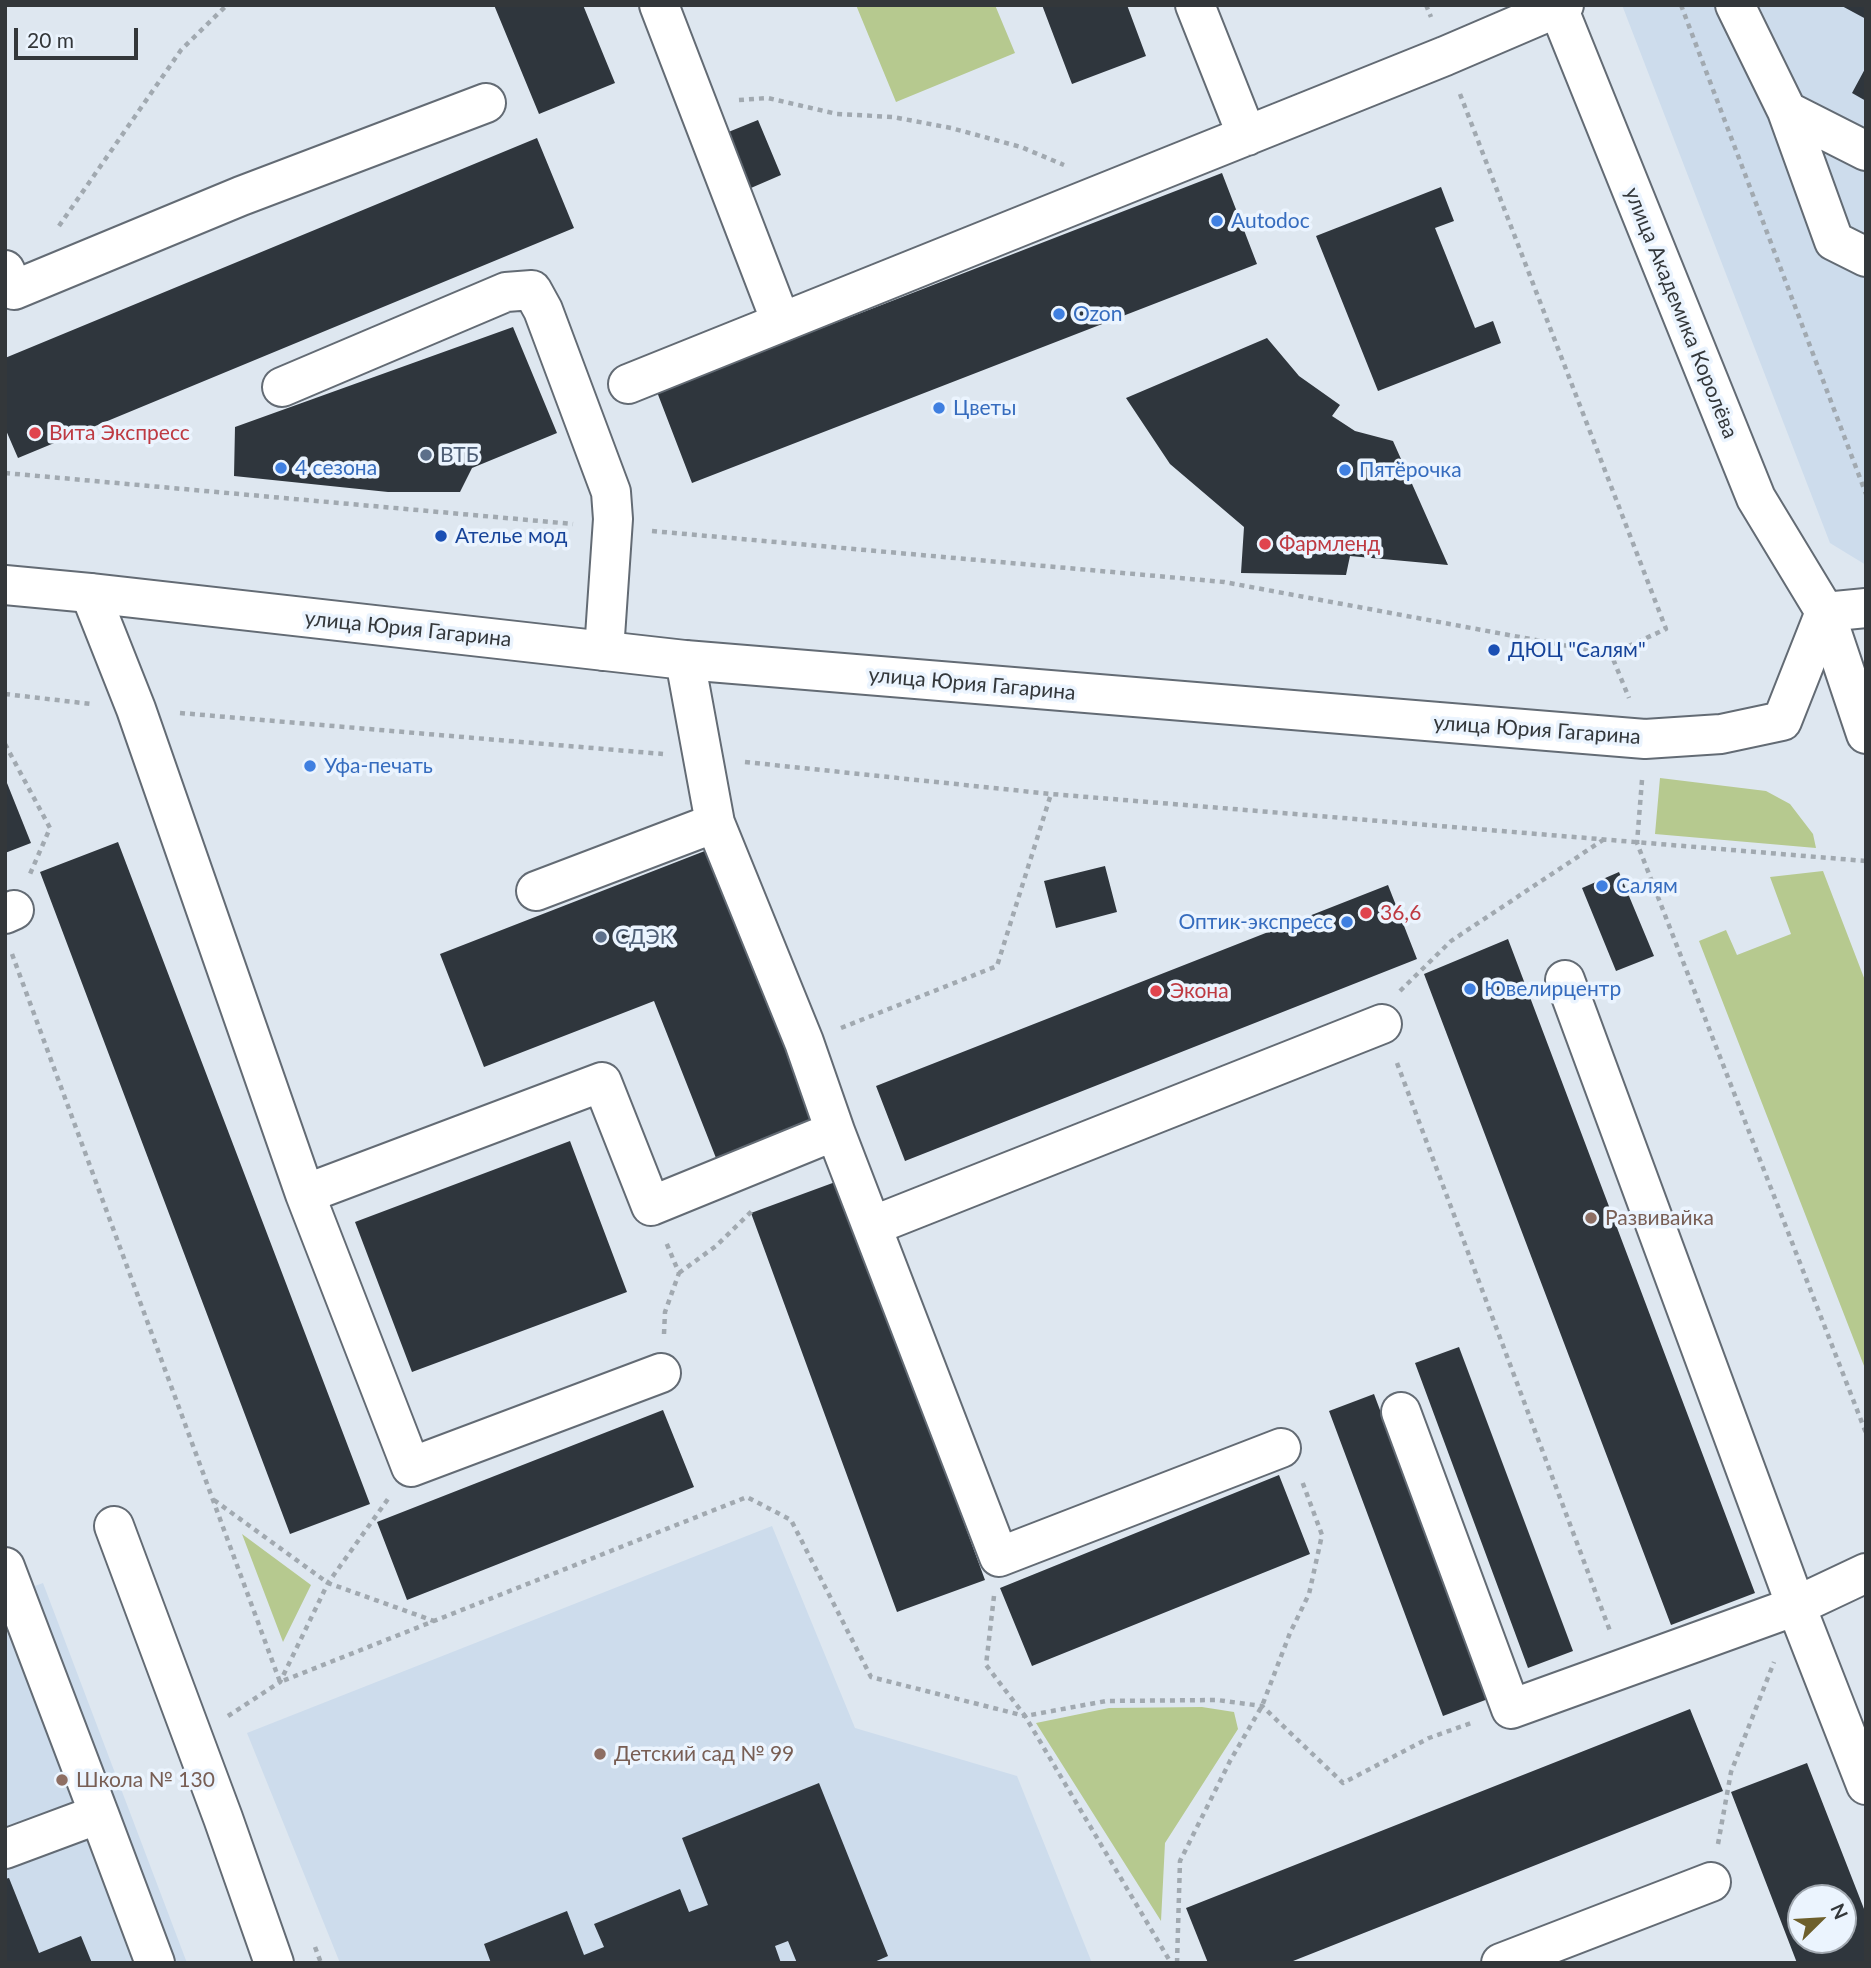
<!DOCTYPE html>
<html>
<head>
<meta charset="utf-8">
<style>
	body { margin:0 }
	#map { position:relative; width:1871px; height:1968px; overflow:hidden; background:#dee7f0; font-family:Lato,sans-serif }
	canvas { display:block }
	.frame { position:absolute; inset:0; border:7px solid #33373a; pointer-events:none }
	.north { position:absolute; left:1787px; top:1884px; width:70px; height:70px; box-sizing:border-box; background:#ebf4fe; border:2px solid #a1a8b0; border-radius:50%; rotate:66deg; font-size:19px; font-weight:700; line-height:28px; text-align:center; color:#33373a }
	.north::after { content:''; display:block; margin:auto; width:24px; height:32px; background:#6d5f2c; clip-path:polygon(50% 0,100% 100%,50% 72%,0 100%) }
	.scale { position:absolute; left:14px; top:28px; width:124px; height:32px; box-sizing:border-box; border:4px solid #33373a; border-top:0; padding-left:9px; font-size:21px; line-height:24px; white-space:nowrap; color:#33373a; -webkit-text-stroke:5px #ebf4fe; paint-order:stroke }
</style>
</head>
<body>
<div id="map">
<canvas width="1871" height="1968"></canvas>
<div class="frame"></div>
<div class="north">N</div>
<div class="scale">20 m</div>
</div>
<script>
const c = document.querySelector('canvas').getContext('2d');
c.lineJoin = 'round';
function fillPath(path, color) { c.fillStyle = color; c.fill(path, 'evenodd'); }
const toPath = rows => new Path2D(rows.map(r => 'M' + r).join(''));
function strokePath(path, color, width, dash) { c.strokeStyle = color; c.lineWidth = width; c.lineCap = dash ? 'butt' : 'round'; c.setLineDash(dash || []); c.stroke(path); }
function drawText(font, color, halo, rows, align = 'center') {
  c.font = font + ' Lato,sans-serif'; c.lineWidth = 7; c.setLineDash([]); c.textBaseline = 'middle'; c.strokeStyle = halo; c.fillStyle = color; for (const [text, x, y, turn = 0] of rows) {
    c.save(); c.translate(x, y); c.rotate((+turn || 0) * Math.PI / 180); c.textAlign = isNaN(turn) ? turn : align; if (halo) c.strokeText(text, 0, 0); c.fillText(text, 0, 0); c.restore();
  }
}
const built = toPath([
	[1622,5,1866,5,1866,565,1830,543],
	[772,1526,855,1728,1017,1776,1092,1963,340,1963,247,1733],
	[43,1583,187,1963,5,1963,5,1597]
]);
const green = toPath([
	[856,5,995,5,1015,53,896,102],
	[1660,778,1766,791,1790,804,1813,834,1816,848,1655,834],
	[1823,871,1866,983,1866,1371,1699,941,1726,930,1737,955,1791,934,1770,877],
	[242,1534,311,1585,283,1642],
	[1202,1707,1234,1712,1238,1729,1165,1843,1161,1921,1036,1723,1109,1708]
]);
const building = toPath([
	[494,5,583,5,615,83,539,114],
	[1042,5,1127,5,1146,56,1072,84],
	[1840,5,1866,5,1866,19],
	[1866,67,1866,101,1852,93],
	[758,120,781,175,744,191,721,135],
	[537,138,574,228,18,458,5,428,5,358],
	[1222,173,1257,264,692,483,657,392],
	[1441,187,1454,221,1435,228,1475,328,1493,321,1501,343,1378,391,1316,236],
	[513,327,557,433,472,468,460,492,388,492,234,476,235,427],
	[1267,338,1299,376,1340,405,1332,416,1355,431,1393,441,1448,565,1350,556,1346,575,1241,573,1244,527,1170,464,1126,398],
	[5,778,31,843,5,853],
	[118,842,370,1504,290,1534,40,872],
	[715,847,820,1118,716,1158,654,1001,484,1067,440,954],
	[1105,866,1117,912,1056,928,1044,881],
	[1619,872,1654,956,1616,971,1582,888],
	[1388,885,1417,959,905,1161,876,1086],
	[1508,939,1755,1593,1671,1625,1424,974],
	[570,1141,627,1292,412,1372,355,1222],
	[838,1181,985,1580,897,1612,751,1213],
	[1459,1347,1573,1651,1528,1668,1415,1363],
	[1374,1394,1488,1699,1443,1716,1329,1411],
	[663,1410,694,1487,407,1600,377,1522],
	[1279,1475,1310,1554,1032,1666,1000,1588],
	[1690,1709,1723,1791,1288,1963,1208,1963,1186,1908],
	[1807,1763,1866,1914,1866,1963,1797,1963,1731,1792],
	[1801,1898,1843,1898,1843,1940,1801,1940],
	[819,1783,888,1956,872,1963,797,1963,788,1941,775,1946,781,1963,491,1963,484,1944,567,1911,584,1955,604,1947,594,1924,680,1889,689,1912,708,1905,682,1838],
	[9,1878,39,1953,81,1936,92,1963,5,1963,5,1879]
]);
const path = toPath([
	[1426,5,1431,17],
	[1681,5,1866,494],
	[1460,94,1666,629,1611,654,1629,698],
	[739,100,768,98,837,114,893,117,951,128,1021,147,1064,165],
	[59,226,181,50,227,5],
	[5,473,573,524],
	[652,531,1224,582,1611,654],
	[5,694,91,704],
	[180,713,663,754],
	[5,744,50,828,30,874],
	[745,762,1051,794,1866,861],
	[1642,780,1637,843,1866,1433],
	[12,954,280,1682,747,1497,791,1520,871,1677,1025,1716,1171,1963],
	[1400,991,1451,941,1603,840],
	[841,1028,997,966,1051,794],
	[1397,1063,1610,1631],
	[679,1273,716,1246,753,1210],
	[664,1334,665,1312,679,1273,666,1242],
	[214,1500,328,1583,434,1621],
	[994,1596,986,1665,1025,1716,1106,1701,1217,1700,1262,1706,1343,1783,1429,1738,1474,1722],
	[228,1716,280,1682,328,1583,388,1499],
	[1718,1844,1731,1772,1774,1662],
	[315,1947,321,1963],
	[1177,1963,1180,1861,1230,1761,1262,1706,1290,1633,1309,1594,1322,1535,1302,1481]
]);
const minor = toPath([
	[659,5,781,322],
	[1195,5,1247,136],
	[1557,5,1756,498,1825,612,1866,734],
	[1735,5,1787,111,1834,241,1866,257],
	[1787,111,1866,151],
	[5,270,14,290,241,196,486,103],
	[628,384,1445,56,1564,5],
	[282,387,506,292,532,290,543,310,611,492,613,519,604,651],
	[90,593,136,709,305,1194,411,1467,661,1373],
	[536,891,715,823],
	[5,914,14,910],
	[1565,980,1796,1606,1866,1573],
	[835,1131,999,1557,1281,1448],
	[305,1194,602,1082,651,1206,835,1131,804,1042,715,823,685,660],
	[872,1226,1382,1024],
	[1401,1412,1511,1709,1796,1606,1866,1785],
	[114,1526,223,1818,274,1963],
	[5,1567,99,1814],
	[5,1849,99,1814,155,1963],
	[1501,1963,1711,1882]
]);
const major = toPath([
	[5,585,90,593,685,660,1645,739,1721,734,1782,721,1825,612,1866,608]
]);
const markers = [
	[1217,221,7,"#3f7fe0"],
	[1059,314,7,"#3f7fe0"],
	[939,408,7,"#3f7fe0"],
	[35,433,7,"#e0444e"],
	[426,455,7,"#5c6f8a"],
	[281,468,7,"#3f7fe0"],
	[1345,470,7,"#3f7fe0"],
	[441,536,7,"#1a4fb4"],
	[1265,544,7,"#e0444e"],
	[1494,650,7,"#1a4fb4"],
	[310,766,7,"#3f7fe0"],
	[1602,886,7,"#3f7fe0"],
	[1366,913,7,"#e0444e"],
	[1347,922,7,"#3f7fe0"],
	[601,937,7,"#5c6f8a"],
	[1470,989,7,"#3f7fe0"],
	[1156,991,7,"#e0444e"],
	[1591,1218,7,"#8d6e63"],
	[600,1754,7,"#8d6e63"],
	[62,1780,7,"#8d6e63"]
];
const shopNames = [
	["Autodoc",1231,221],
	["Ozon",1073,314],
	["Цветы",953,408],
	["4 сезона",295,468],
	["Пятёрочка",1359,470],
	["Уфа-печать",324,766],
	["Салям",1616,886],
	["Оптик-экспресс",1333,922,"right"],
	["Ювелирцентр",1484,989]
];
const streetNames = [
	["улица Академика Королёва",1681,313,68],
	["улица Юрия Гагарина",408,629,6],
	["улица Юрия Гагарина",972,684,5],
	["улица Юрия Гагарина",1537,730,4]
];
const healthNames = [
	["Вита Экспресс",49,433],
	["Фармленд",1279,544],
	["36,6",1380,913],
	["Экона",1170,991]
];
const serviceNames = [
	["ВТБ",440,455],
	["СДЭК",615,937]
];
const transitNames = [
	["Ателье мод",455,536],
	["ДЮЦ \"Салям\"",1508,650]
];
const educationNames = [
	["Развивайка",1605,1218],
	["Детский сад № 99",614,1754],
	["Школа № 130",76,1780]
];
fillPath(built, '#cddcec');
fillPath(green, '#b6c98f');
fillPath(building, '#2f363d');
strokePath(minor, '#636b74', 42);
strokePath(major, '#636b74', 42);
strokePath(path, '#a1a9b0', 4.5, [5, 5]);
strokePath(minor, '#fff', 38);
strokePath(major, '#fff', 38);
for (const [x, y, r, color] of markers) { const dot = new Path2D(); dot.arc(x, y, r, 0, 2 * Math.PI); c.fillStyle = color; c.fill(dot); strokePath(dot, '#ebf4fe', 2.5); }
drawText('21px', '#366cbe', '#ebf4fe', shopNames, 'left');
drawText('21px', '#33373a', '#ebf4fe', streetNames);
drawText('21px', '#be3a42', '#ebf4fe', healthNames, 'left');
drawText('21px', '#4e5e75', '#ebf4fe', serviceNames, 'left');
drawText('21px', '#164399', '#ebf4fe', transitNames, 'left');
drawText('21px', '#785e54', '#ebf4fe', educationNames, 'left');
</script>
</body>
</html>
